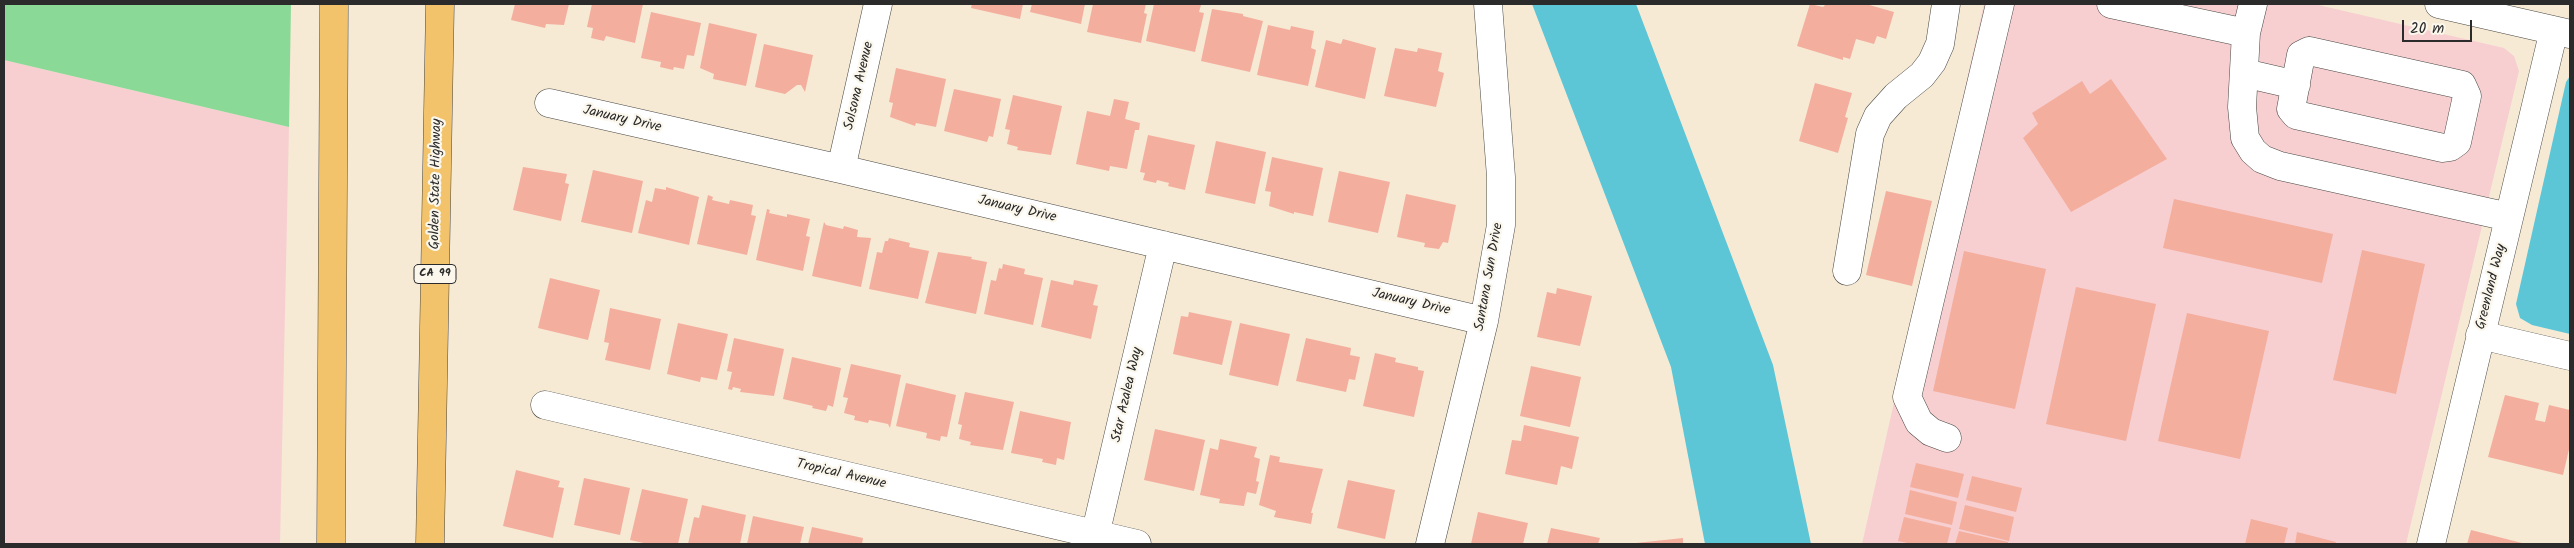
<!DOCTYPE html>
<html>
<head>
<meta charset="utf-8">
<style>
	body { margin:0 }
	#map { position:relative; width:2574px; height:548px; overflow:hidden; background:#f6ead5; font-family:Kalam,sans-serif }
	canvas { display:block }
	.frame { position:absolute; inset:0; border:5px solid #2b2b2b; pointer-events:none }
	.scale { position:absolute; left:2402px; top:20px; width:70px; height:22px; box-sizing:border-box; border:2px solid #2b2b2b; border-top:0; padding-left:6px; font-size:15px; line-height:18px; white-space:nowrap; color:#2b2b2b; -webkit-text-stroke:4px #fbf7ec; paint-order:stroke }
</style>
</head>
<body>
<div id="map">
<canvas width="2574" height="548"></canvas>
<div class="frame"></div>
<div class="scale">20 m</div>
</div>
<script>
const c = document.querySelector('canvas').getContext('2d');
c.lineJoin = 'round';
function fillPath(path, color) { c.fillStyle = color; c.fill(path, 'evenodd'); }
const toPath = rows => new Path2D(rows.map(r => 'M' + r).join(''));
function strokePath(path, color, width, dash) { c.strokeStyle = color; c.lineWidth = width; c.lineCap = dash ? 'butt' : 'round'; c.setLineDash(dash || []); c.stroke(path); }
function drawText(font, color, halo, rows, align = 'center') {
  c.font = font + ' Kalam,sans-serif'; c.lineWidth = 4.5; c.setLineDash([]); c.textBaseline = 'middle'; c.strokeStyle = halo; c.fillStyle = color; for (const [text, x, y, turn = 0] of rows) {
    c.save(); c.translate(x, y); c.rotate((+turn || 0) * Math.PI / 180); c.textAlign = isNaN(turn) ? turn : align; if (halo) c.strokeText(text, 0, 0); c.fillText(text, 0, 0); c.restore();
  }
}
const built = toPath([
	[1984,4,2314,4,2504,48,2514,56,2519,71,2406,544,1862,544],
	[4,60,289,127,280,544,4,544]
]);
const green = toPath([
	[4,4,291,4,289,127,4,60]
]);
const water = toPath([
	[1532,4,1636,4,1773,365,1811,544,1705,544,1671,367],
	[2570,76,2570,334,2532,325,2520,318,2516,304,2566,82]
]);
const building = toPath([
	[515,4,569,4,564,25,546,24,545,28,511,20],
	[592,4,643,4,635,43,606,36,604,41,591,38,593,28,587,27],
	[972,4,1023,4,1020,19,971,8],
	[1032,4,1085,4,1081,24,1030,12],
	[1093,4,1146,4,1144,13,1147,14,1141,43,1087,32],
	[1154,4,1201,5,1199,12,1204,13,1195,52,1146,41],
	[1810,4,1823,7,1826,4,1866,4,1894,12,1886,39,1877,36,1874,44,1856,39,1850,59,1843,57,1843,60,1797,46],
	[1212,9,1243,14,1243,16,1263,21,1250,72,1201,61],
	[651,12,701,23,694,56,687,55,684,69,674,67,673,70,660,67,661,62,641,58],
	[709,23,757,34,746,86,713,79,714,74,700,68],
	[1268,25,1290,30,1291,26,1314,31,1311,48,1316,50,1308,86,1257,75],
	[1343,39,1376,48,1365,99,1315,87,1326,40,1341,44],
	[764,44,813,55,805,92,801,85,797,85,785,94,755,87],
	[1395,48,1417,52,1418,48,1442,53,1438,71,1444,73,1436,107,1384,96],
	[896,68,946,79,936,127,916,123,915,126,890,117,893,103,889,102],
	[2111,79,2167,159,2071,212,2023,138,2038,124,2032,113,2082,81,2090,94],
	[1815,83,1852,93,1845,117,1848,118,1838,153,1799,141],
	[954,89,1001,99,993,137,989,136,987,142,944,131],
	[1013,95,1062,106,1051,155,1017,150,1018,147,1007,144,1010,130,1005,129],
	[1114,99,1129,102,1125,119,1140,123,1139,130,1135,130,1127,169,1110,166,1109,171,1076,164,1087,111,1110,116],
	[1148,135,1195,145,1185,190,1168,186,1169,183,1157,180,1156,183,1143,180,1145,173,1140,172],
	[1216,141,1266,152,1255,204,1205,193],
	[1272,157,1323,168,1313,216,1294,212,1294,214,1269,206,1271,192,1265,191],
	[523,167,567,174,565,183,569,184,561,221,513,210],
	[593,170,643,181,632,233,581,222],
	[1339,171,1390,182,1378,233,1328,222],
	[666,187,699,197,689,245,638,233,646,200,652,202,655,188,666,190],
	[1886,191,1932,201,1912,286,1866,275],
	[1406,194,1456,205,1448,243,1443,242,1439,249,1424,247,1425,243,1397,237],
	[708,195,713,197,712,200,729,204,730,200,753,205,751,215,756,216,747,255,697,244],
	[2174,199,2333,234,2322,283,2163,248],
	[767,209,770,210,769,213,787,217,787,214,810,219,806,236,810,237,803,271,756,260],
	[824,222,826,225,843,229,844,226,858,230,857,237,871,238,861,287,812,276],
	[889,238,910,243,909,247,929,251,918,299,869,289,877,252,882,253,885,241,888,241],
	[2362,250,2425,264,2396,394,2333,380],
	[1964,251,2046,269,2015,409,1933,391],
	[938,252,972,257,971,259,987,262,976,314,925,303],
	[1003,264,1025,269,1024,274,1043,278,1033,325,984,314,991,280,996,281,999,268,1002,269],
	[550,278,600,290,588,340,538,328],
	[1051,280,1073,285,1074,280,1098,285,1093,305,1098,306,1091,339,1041,327],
	[2076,287,2156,304,2126,441,2046,424],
	[1557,288,1592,296,1580,346,1537,337,1547,292,1556,294],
	[610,308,661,319,650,370,605,360,609,343,604,342],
	[1189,312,1232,321,1222,365,1173,354,1181,316,1188,317],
	[2187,313,2269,331,2240,459,2158,441],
	[678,323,728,334,717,380,701,377,700,382,667,374],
	[1240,323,1290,334,1278,386,1229,375],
	[734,338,784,349,774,396,740,392,741,389,733,387,732,390,728,389,732,372,727,371],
	[1306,338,1351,348,1350,355,1360,357,1355,380,1349,379,1346,392,1296,381],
	[1375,353,1396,358,1395,362,1418,367,1418,370,1424,371,1414,417,1363,406],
	[792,357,841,368,833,407,828,405,826,411,812,408,813,406,783,399],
	[851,364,901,375,890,428,888,424,869,420,868,423,854,420,855,416,844,413,848,398,843,397],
	[1531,366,1581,377,1570,427,1520,416],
	[906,383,956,395,947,437,941,436,940,441,926,438,927,433,896,426],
	[965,392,1014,402,1003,450,970,445,971,442,959,439,962,425,958,424],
	[2505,395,2539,403,2535,420,2545,422,2549,405,2570,410,2570,445,2563,475,2488,457],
	[1020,411,1071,422,1064,460,1057,458,1056,465,1042,462,1043,459,1011,453],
	[1524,425,1579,437,1572,469,1561,466,1557,485,1505,474,1512,440,1521,441],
	[1155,429,1205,440,1194,491,1144,480],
	[1220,439,1257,447,1254,457,1260,459,1256,481,1259,482,1256,494,1247,492,1244,506,1219,503,1220,499,1200,495,1210,448,1218,450],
	[1270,455,1280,457,1279,462,1323,469,1311,513,1313,513,1311,524,1274,517,1276,511,1259,505],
	[1916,463,1964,474,1958,498,1910,487],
	[516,470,560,481,558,487,564,488,553,538,503,526],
	[1972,476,2022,488,2016,512,1966,500],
	[584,478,630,488,620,535,574,525],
	[1348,480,1395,490,1385,539,1337,528],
	[642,489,688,499,678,544,648,544,630,540],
	[1910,490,1957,502,1952,525,1905,514],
	[702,505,746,515,740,544,688,544,694,517,699,518],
	[1965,505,2014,517,2009,541,1959,529],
	[1478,512,1528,523,1523,544,1471,544],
	[753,516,804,527,800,544,747,544],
	[1904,517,1951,528,1947,544,1912,544,1898,541],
	[2251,519,2288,528,2284,544,2245,544],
	[812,527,863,538,862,544,808,544],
	[1551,528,1600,538,1598,544,1547,544],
	[2471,530,2526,544,2467,544],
	[1959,531,2008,542,2008,544,1955,544],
	[2297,532,2336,542,2335,544,2295,544],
	[1683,538,1683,544,1636,544,1636,543]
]);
const minor = toPath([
	[2111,4,2246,33],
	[2253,4,2246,33,2242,107,2245,138,2253,151,2262,159,2280,166,2509,217],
	[2439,4,2570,34],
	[2309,51,2462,85,2467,96,2457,142,2450,147,2443,148,2296,115,2291,109,2301,55,2309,51],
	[2244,73,2296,85],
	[549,103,841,169,1484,321],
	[841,169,878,4],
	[1847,271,1870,134,1878,116,1896,96,1922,75,1932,62,1940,44,1946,4],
	[2480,335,2570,356],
	[545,405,1137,544],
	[1947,438,1931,432,1919,422,1907,397,2000,4],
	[1093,544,1163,245],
	[1430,544,1484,321,1501,225,1501,177,1488,4],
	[2431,544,2554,30]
]);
const highway = toPath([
	[331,544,334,4],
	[430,544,440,4]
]);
const shields = [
	[435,274,42]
];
const shieldNames = [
	["CA 99",435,274]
];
const streetNames = [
	["Solsona Avenue",860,86,-77],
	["January Drive",622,120,13],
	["Golden State Highway",437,184,-89],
	["January Drive",1017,210,13],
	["Santana Sun Drive",1490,277,-80],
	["Greenland Way",2492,287,-76],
	["January Drive",1411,303,13],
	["Star Azalea Way",1128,395,-77],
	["Tropical Avenue",841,475,13]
];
fillPath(built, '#f7cfd1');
fillPath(green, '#8bd997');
fillPath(water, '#5cc6d7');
fillPath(building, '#f4ae9e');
strokePath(minor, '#494844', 29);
strokePath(highway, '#494844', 29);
strokePath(minor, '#fff', 28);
strokePath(highway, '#f2c36a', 28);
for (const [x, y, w] of shields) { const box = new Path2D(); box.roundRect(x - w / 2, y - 9.5, w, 19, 4); c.fillStyle = '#fbf7ec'; c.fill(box); strokePath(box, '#2b2b2b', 1); }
drawText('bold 12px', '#2b2b2b', null, shieldNames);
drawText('14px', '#2b2b2b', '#fbf7ec', streetNames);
</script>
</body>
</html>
